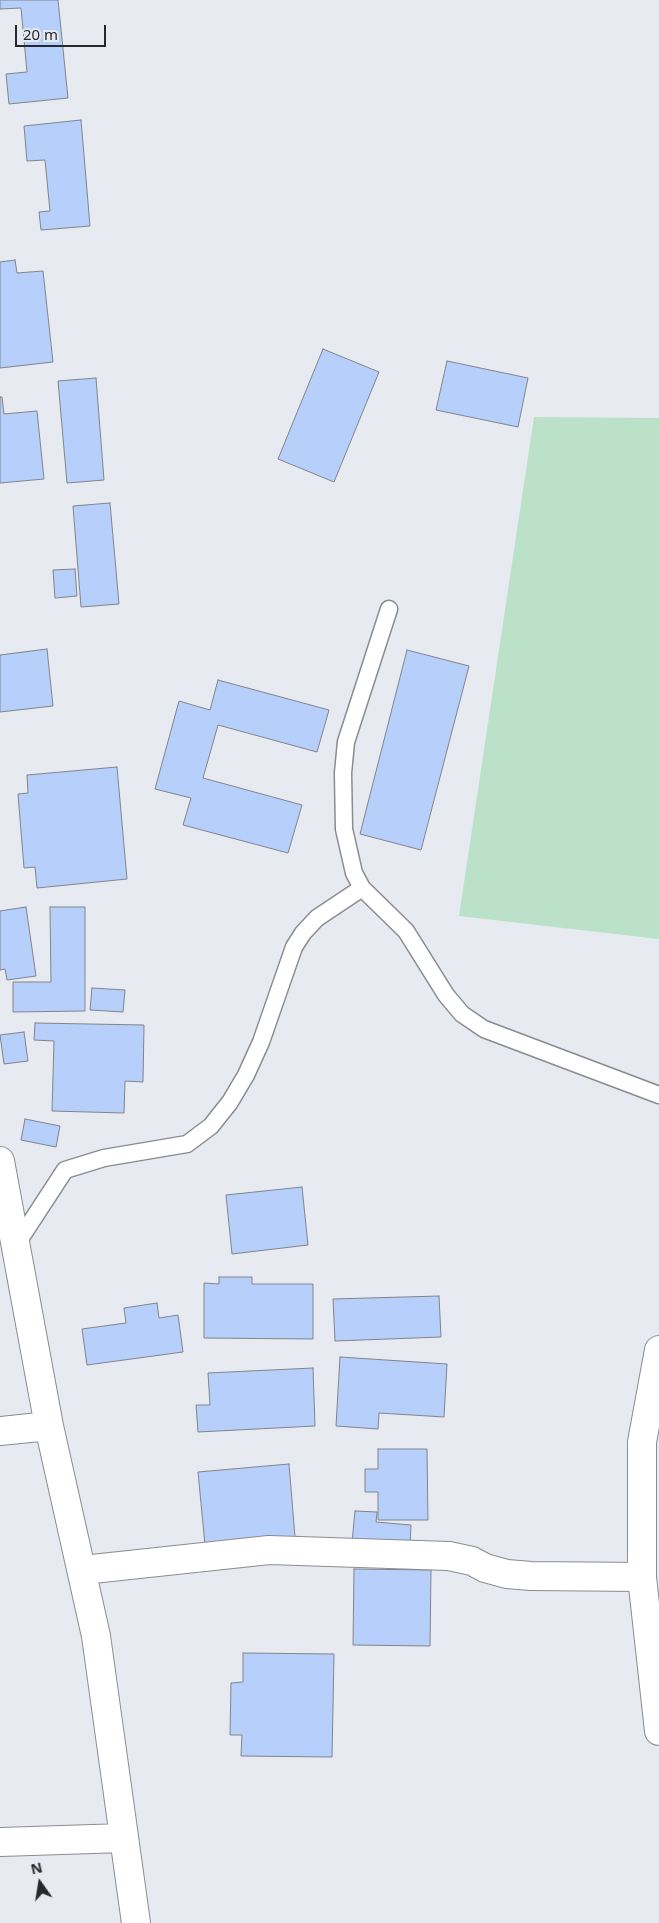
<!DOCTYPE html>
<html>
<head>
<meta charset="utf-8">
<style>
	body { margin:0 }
	#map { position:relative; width:659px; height:1923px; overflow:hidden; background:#e7eaf0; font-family:"Noto Sans",sans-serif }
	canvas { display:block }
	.north { position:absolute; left:15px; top:1858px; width:50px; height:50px; -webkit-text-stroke:4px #e7eaf0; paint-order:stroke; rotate:347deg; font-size:14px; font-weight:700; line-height:20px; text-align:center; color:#26282a }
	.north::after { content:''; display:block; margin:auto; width:18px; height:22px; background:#26282a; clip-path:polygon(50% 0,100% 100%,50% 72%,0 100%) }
	.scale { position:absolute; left:15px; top:25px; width:91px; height:22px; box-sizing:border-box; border:2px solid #26282a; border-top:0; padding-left:6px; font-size:15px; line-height:18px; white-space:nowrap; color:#26282a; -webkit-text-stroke:4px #e7eaf0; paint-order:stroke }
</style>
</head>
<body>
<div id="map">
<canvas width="659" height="1923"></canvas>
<div class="north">N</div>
<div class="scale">20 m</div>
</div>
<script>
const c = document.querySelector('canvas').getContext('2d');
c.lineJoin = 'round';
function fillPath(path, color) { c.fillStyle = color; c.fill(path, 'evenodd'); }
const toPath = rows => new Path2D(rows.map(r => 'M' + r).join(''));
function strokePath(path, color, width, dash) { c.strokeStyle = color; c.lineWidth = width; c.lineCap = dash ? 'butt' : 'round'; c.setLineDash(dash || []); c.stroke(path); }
const green = toPath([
	[534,417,659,418,659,939,459,916]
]);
const building = toPath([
	[0,0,58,0,68,98,9,104,6,74,27,72,21,8,0,9,0,0],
	[81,120,90,226,41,230,39,212,50,211,45,160,27,161,24,126,81,120],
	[15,260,17,273,43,271,53,362,0,368,0,262,15,260],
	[323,349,379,372,334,482,278,459,323,349],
	[447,361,528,378,518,427,436,410,447,361],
	[96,378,104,480,67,483,58,381,96,378],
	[0,397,2,397,4,414,37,411,44,479,0,483,0,397],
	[110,503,119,604,81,607,73,506,110,503],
	[75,569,77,596,55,598,53,570,75,569],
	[47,649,53,706,0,712,0,655,47,649],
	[407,650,469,666,421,850,360,834,407,650],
	[218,680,329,710,317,752,218,725,203,778,302,805,288,853,183,825,191,798,155,789,179,701,210,710,218,680],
	[117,767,127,879,37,888,35,867,24,868,18,794,28,793,27,775,117,767],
	[26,907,36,976,7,980,5,969,0,970,0,911,26,907],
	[50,907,85,907,85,1011,13,1012,13,982,51,982,50,907],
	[92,988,125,990,123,1012,90,1010,92,988],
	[35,1023,144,1025,143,1082,125,1081,124,1113,52,1111,54,1041,34,1040,35,1023],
	[24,1032,28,1061,4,1064,0,1035,24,1032],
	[25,1119,60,1126,56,1147,21,1140,25,1119],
	[302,1187,308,1245,232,1254,226,1195,302,1187],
	[219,1277,252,1277,252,1284,313,1284,313,1339,204,1338,204,1283,219,1284,219,1277],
	[439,1296,441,1337,335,1341,333,1299,439,1296],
	[157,1303,159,1318,178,1315,183,1352,87,1365,82,1329,126,1323,124,1308,157,1303],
	[340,1357,447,1364,444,1417,379,1413,378,1429,336,1426,340,1357],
	[313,1368,315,1426,198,1432,196,1405,210,1405,208,1373,313,1368],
	[378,1449,427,1449,428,1520,378,1520,378,1492,365,1492,365,1469,378,1469,378,1449],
	[289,1464,295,1537,205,1545,198,1472,289,1464],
	[355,1511,377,1512,376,1522,411,1525,410,1546,352,1542,355,1511],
	[354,1569,431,1570,430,1646,353,1645,354,1569],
	[243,1653,334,1654,332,1757,241,1756,242,1735,230,1735,231,1683,243,1682,243,1653]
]);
const service = toPath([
	[389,609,346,742,343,773,344,829,354,873,362,888,406,931,446,995,462,1014,484,1029,659,1095],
	[16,1245,65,1170,104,1158,187,1144,211,1126,230,1102,246,1075,261,1042,294,947,303,933,317,918,362,888]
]);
const minor = toPath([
	[0,1161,49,1426,96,1636,136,1923],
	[659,1350,642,1442,642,1577,659,1731],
	[0,1431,49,1426],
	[83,1570,269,1550,449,1556,472,1561,485,1568,507,1574,531,1576,642,1577],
	[0,1842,124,1838]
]);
fillPath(green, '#bbe2c9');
fillPath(building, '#b6d0fb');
strokePath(building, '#818489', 1);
strokePath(service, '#898c91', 19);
strokePath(minor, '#898c91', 30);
strokePath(service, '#fff', 16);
strokePath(minor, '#fff', 28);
</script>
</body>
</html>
